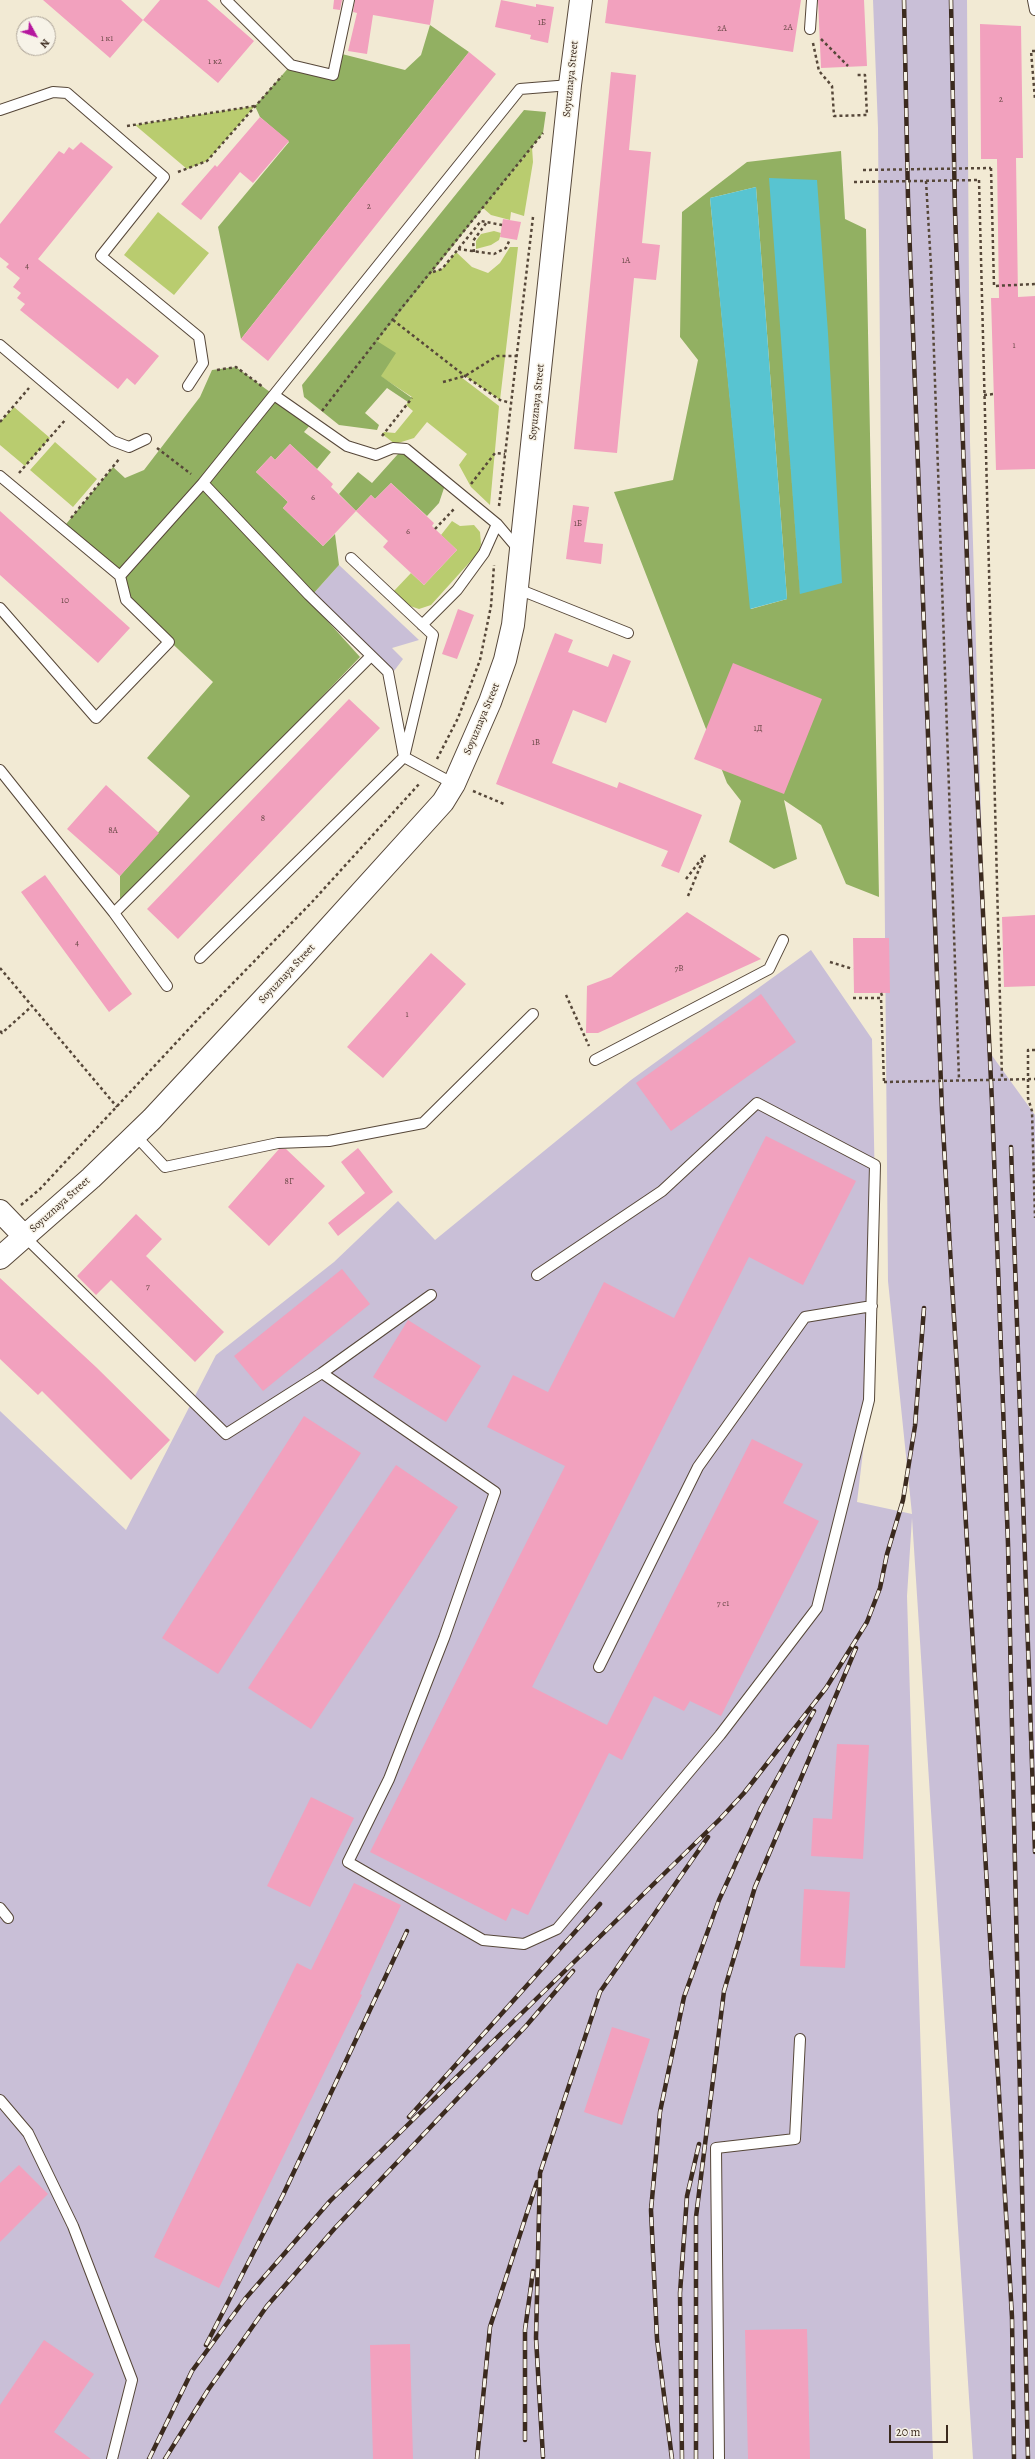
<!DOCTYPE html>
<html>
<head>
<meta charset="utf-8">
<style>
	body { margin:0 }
	#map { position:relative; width:1035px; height:2459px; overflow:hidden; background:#f2ead4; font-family:Alegreya,serif }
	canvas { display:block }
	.north { position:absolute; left:16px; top:16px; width:40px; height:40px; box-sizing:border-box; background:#f7f3e8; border:1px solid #aca397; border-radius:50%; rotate:130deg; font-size:11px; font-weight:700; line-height:16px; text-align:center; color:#3b2a1e }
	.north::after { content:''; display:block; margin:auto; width:14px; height:18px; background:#b5179e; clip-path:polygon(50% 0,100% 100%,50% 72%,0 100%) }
	.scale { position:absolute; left:889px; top:2425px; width:59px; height:18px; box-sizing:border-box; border:2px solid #3b2a1e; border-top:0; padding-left:5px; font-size:12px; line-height:14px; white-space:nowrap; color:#3b2a1e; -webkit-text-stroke:3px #f7f3e8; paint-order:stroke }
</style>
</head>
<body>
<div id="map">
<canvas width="1035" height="2459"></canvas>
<div class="north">N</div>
<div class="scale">20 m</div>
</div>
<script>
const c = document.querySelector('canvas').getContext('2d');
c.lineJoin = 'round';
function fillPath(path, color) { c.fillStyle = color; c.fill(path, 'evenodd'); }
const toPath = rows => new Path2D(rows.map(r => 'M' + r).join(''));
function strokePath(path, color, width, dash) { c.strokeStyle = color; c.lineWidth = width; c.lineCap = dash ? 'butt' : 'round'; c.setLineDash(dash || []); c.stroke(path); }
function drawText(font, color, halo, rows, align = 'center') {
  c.font = font + ' Alegreya,serif'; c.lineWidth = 3; c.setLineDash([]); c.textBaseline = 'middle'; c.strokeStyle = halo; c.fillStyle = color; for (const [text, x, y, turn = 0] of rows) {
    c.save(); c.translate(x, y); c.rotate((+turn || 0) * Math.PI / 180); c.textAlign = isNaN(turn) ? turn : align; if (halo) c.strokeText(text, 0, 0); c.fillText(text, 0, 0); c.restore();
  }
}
const industrial = toPath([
	[873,0,967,0,970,442,988,1050,1035,1115,1035,2459,973,2459,912,1518,907,1596,933,2459,0,2459,0,1411,126,1530,216,1355,334,1262,398,1201,435,1240,631,1080,811,950,872,1039,875,1191,874,1359,857,1502,912,1514,888,1281,878,128],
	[339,565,419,640,392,648,403,659,394,671,313,594]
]);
const green = toPath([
	[255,106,207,161,187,169,135,125],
	[532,147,533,162,524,216,511,212,510,220,491,215,483,208],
	[158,212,209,253,174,295,124,255],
	[494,231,501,233,499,240,491,245,476,249,476,241,481,234],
	[510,247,518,247,500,400,465,376,461,377,499,406,490,505,471,487,459,465,467,454,427,422,414,438,395,444,382,434,384,432,395,433,413,411,406,405,412,397,380,376,377,341,432,272,442,269,456,252,472,267,488,273,500,263],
	[14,407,50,438,25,466,0,445,0,422],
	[55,442,97,479,73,507,30,470],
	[452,521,460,526,474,525,480,532,481,544,478,553,431,605,419,609,407,605,392,593,411,573,424,585,457,550,441,535]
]);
const forest = toPath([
	[430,25,469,52,241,339,218,227,289,142,260,117,255,106,291,65,333,75,338,53,405,70,421,55],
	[524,110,546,112,543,133,377,341,396,353,381,376,412,398,408,402,387,388,365,413,379,425,377,430,339,425,304,397,302,385],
	[841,151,845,219,866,229,879,897,846,884,821,825,784,800,797,859,774,869,729,842,741,801,727,783,614,492,673,480,698,360,680,337,682,212,747,162],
	[770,178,800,594,800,593],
	[756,187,787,599,751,609,710,198],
	[236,367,312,423,304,432,331,452,317,469,290,444,275,460,271,456,256,472,288,502,283,508,323,546,335,534,339,565,313,594,213,494,360,657,120,907,120,876,190,796,147,758,213,682,126,600,120,576,62,529,113,467,125,478,144,470,200,397,212,370],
	[402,452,445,485,439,503,427,516,391,483,375,499,371,495,356,511,339,494,358,472,372,483,398,454]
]);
const water = toPath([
	[769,178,817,180,828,333,842,583,800,594],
	[756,187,787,599,750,609,710,198]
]);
const building = toPath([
	[43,0,121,0,143,20,110,58],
	[160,0,207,0,254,41,218,83,143,20],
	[334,0,342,0,340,10,333,9],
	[355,0,434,0,430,25,373,15,367,54,348,51,357,13,353,12],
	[501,0,536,7,536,4,554,7,548,43,530,39,531,35,495,27],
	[608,0,801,0,793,52,605,23],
	[818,0,864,0,867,66,821,68],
	[980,24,1021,26,1023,158,1016,158,1018,297,1035,296,1035,469,996,470,991,298,999,298,997,159,981,159],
	[469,52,496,74,268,361,241,339],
	[611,72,636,75,629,150,651,152,642,243,660,245,656,280,634,278,617,453,574,449],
	[260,117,289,141,253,183,240,172,201,220,181,204,215,165,217,167],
	[81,142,113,167,38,259,159,356,135,385,127,378,118,389,20,310,25,304,17,298,21,293,13,287,20,278,6,267,9,264,0,257,0,224,59,151,64,154,69,147,73,150],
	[503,219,521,222,517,240,500,237],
	[290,444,333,484,331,487,356,511,323,546,283,508,288,502,256,472,271,456,275,460],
	[391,483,434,523,432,526,457,550,424,585,383,547,388,541,356,511,371,495,375,499],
	[573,505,589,507,584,542,603,544,601,564,566,559],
	[0,511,130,628,98,663,0,575],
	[458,609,474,615,457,659,442,654],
	[555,633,573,640,568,652,608,667,613,654,631,661,606,723,573,710,552,763,617,788,619,782,702,815,679,873,661,866,668,851,496,784],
	[733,663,822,699,784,794,694,759],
	[349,699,380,728,178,939,147,909],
	[106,785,159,833,120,876,67,829],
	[45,875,132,994,109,1012,21,892],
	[687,912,761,959,598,1033,586,1033,587,986,611,977],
	[1035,915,1035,986,1004,987,1002,917],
	[853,938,889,938,890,993,854,993],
	[431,953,466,984,383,1078,347,1047],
	[761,994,796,1042,671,1131,636,1083],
	[766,1136,856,1181,803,1285,749,1257,532,1687,607,1725,752,1439,803,1464,783,1503,819,1521,721,1716,690,1701,684,1711,654,1696,622,1760,609,1753,528,1915,512,1908,506,1921,370,1852,565,1466,487,1427,513,1375,548,1392,604,1282,674,1318],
	[358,1148,393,1192,338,1236,328,1223,365,1193,341,1162],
	[279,1149,286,1149,325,1186,269,1246,228,1207],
	[136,1214,162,1239,146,1256,224,1332,195,1362,111,1280,96,1295,77,1276],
	[342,1269,370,1304,263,1391,234,1356],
	[0,1278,96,1367,170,1440,131,1480,42,1391,38,1395,0,1359],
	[408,1320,481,1366,446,1422,373,1377],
	[304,1416,361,1453,218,1674,162,1638],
	[396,1465,458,1507,311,1729,248,1688],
	[837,1744,869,1745,863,1859,811,1856,813,1818,832,1819],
	[311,1797,354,1818,310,1907,267,1886],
	[354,1883,401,1905,360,1994,362,1995,219,2288,154,2257,297,1963,311,1970],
	[804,1889,850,1892,845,1968,800,1966],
	[612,2027,650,2039,622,2125,584,2112],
	[19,2165,48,2194,0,2242,0,2183],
	[807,2329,810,2459,748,2459,745,2330],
	[44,2340,94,2374,54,2432,91,2459,0,2459,0,2405],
	[410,2344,413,2459,373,2459,370,2345]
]);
const path = toPath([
	[821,39,848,66],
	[813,43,819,71,832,86,834,116,867,115,865,75,857,75],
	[1035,51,1031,51,1035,99],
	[127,126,255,106],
	[991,168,994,286,1035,284],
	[178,172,207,161,282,76],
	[979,180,1002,1078],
	[926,181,931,266,959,1079],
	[458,249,494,254,506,248,510,239],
	[474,252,473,241,487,222],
	[433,272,442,269,481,221,502,225],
	[393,320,465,376,500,400,511,403],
	[217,370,236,367,263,387],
	[443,382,465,376,497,356,516,356],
	[984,395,994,394],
	[322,411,400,310,543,133],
	[0,422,29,388],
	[382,436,412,398],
	[157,448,191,474],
	[19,473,66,419],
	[471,484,495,453,505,454],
	[499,506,533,217],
	[71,518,120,458],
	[435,529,455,508],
	[437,759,458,718,480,660,491,606,494,565],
	[473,791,504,804],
	[686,879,703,857],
	[688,896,705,855],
	[998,949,1003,949],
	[830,962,853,969],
	[0,968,117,1107],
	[881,993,883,998],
	[566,995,589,1046],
	[853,998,881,998,884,1082],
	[0,1031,2,1033,32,1006],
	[1035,1050,1028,1050,1028,1098,1032,1111,1035,1218],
	[21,1205,40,1189,200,1017,312,902,420,783]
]);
const service = toPath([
	[226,0,291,65,333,75,349,0],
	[1033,0,1035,10],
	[810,29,812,0],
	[0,110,53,92,67,93,164,177,101,256,199,337,203,363,188,386],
	[0,345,113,441,129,447,146,439],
	[274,395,347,446,376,455,393,448,406,449,497,524,519,550],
	[0,476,120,576,126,600,169,642,96,718,0,608],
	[203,483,309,595,388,672,404,757,454,784],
	[120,576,203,483,520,89,570,85],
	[518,589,628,633],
	[422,625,457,590,484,553,497,524],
	[0,770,114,913,370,657],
	[114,913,167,986],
	[200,958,404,757,433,635,351,558],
	[595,1060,769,969,783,940],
	[135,1135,165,1167,278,1143,329,1141,423,1123,533,1014],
	[25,1237,226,1434,322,1373,431,1295],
	[322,1373,495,1492,444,1638,389,1779,348,1862,483,1940,524,1944,557,1929,720,1735,817,1608,869,1400,875,1165,757,1103,662,1191,537,1275],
	[599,1667,698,1467,805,1317,872,1306],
	[0,1908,8,1918],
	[0,2100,28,2133,73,2226,132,2380,112,2459],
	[719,2459,716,2148,795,2139,800,2039]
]);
const tertiary = toPath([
	[0,1211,25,1237],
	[0,1258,91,1178,152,1119,299,961,443,802,454,784,490,702,505,660,513,625,570,85,581,0]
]);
const rail = toPath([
	[904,0,908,198,942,1111,1012,2317,1014,2459],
	[951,0,955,211,969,619,992,1102,1008,1544,1028,2459],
	[1011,1147,1035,1852],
	[409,2117,600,1904],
	[206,2345,283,2195,407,1931],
	[525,2440,525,2330,533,2271],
	[543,2457,536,2338,540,2173,600,1992,708,1837],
	[149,2459,192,2371,245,2299,330,2201,720,1819,744,1793,826,1688,867,1622,880,1588,887,1554,903,1500,915,1426,924,1308],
	[165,2459,208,2390,267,2306,335,2228,526,2026,573,1971],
	[477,2459,490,2327,537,2182],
	[672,2459,657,2339,651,2210,660,2112,684,1997,719,1900,761,1808,814,1711],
	[682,2459,680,2293,687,2196,699,2144],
	[696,2459,696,2217,724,1991,755,1887,856,1648]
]);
const pathBridge = toPath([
	[863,170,991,168],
	[854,182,979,180],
	[884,1082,1035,1079]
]);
const numberNames = [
	["1Б",542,23],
	["2А",788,28],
	["2А",722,29],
	["1 к1",107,39],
	["1 к2",215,62],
	["2",1001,100],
	["2",369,207],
	["1А",626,261],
	["4",27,266],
	["1",1014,346],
	["6",313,498],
	["1Б",578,524],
	["6",408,532],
	["10",65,601],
	["1Д",758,729],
	["1В",536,743],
	["8",263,819],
	["8А",113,831],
	["4",77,943],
	["7В",679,969],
	["1",407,1015],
	["8Г",289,1182],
	["7",148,1287],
	["7 с1",723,1604]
];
const streetNames = [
	["Soyuznaya Street",571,79,-84],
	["Soyuznaya Street",537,402,-84],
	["Soyuznaya Street",482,719,-67],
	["Soyuznaya Street",287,974,-47],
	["Soyuznaya Street",60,1205,-42]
];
fillPath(industrial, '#c9bfd7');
fillPath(green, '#b9cc6f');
fillPath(forest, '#92b062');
fillPath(water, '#58c4d1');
fillPath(building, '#f2a1be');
strokePath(service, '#564739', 12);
strokePath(tertiary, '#564739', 24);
strokePath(path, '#564739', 2.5, [3, 3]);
strokePath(service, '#fff', 10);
strokePath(tertiary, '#fff', 22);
strokePath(rail, '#3b2a1e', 4.5);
strokePath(rail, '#f7f3e8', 3, [9]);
strokePath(pathBridge, '#564739', 2.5, [3, 3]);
drawText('9px', '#694846', null, numberNames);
drawText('11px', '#3b2a1e', '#f7f3e8', streetNames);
</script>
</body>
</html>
